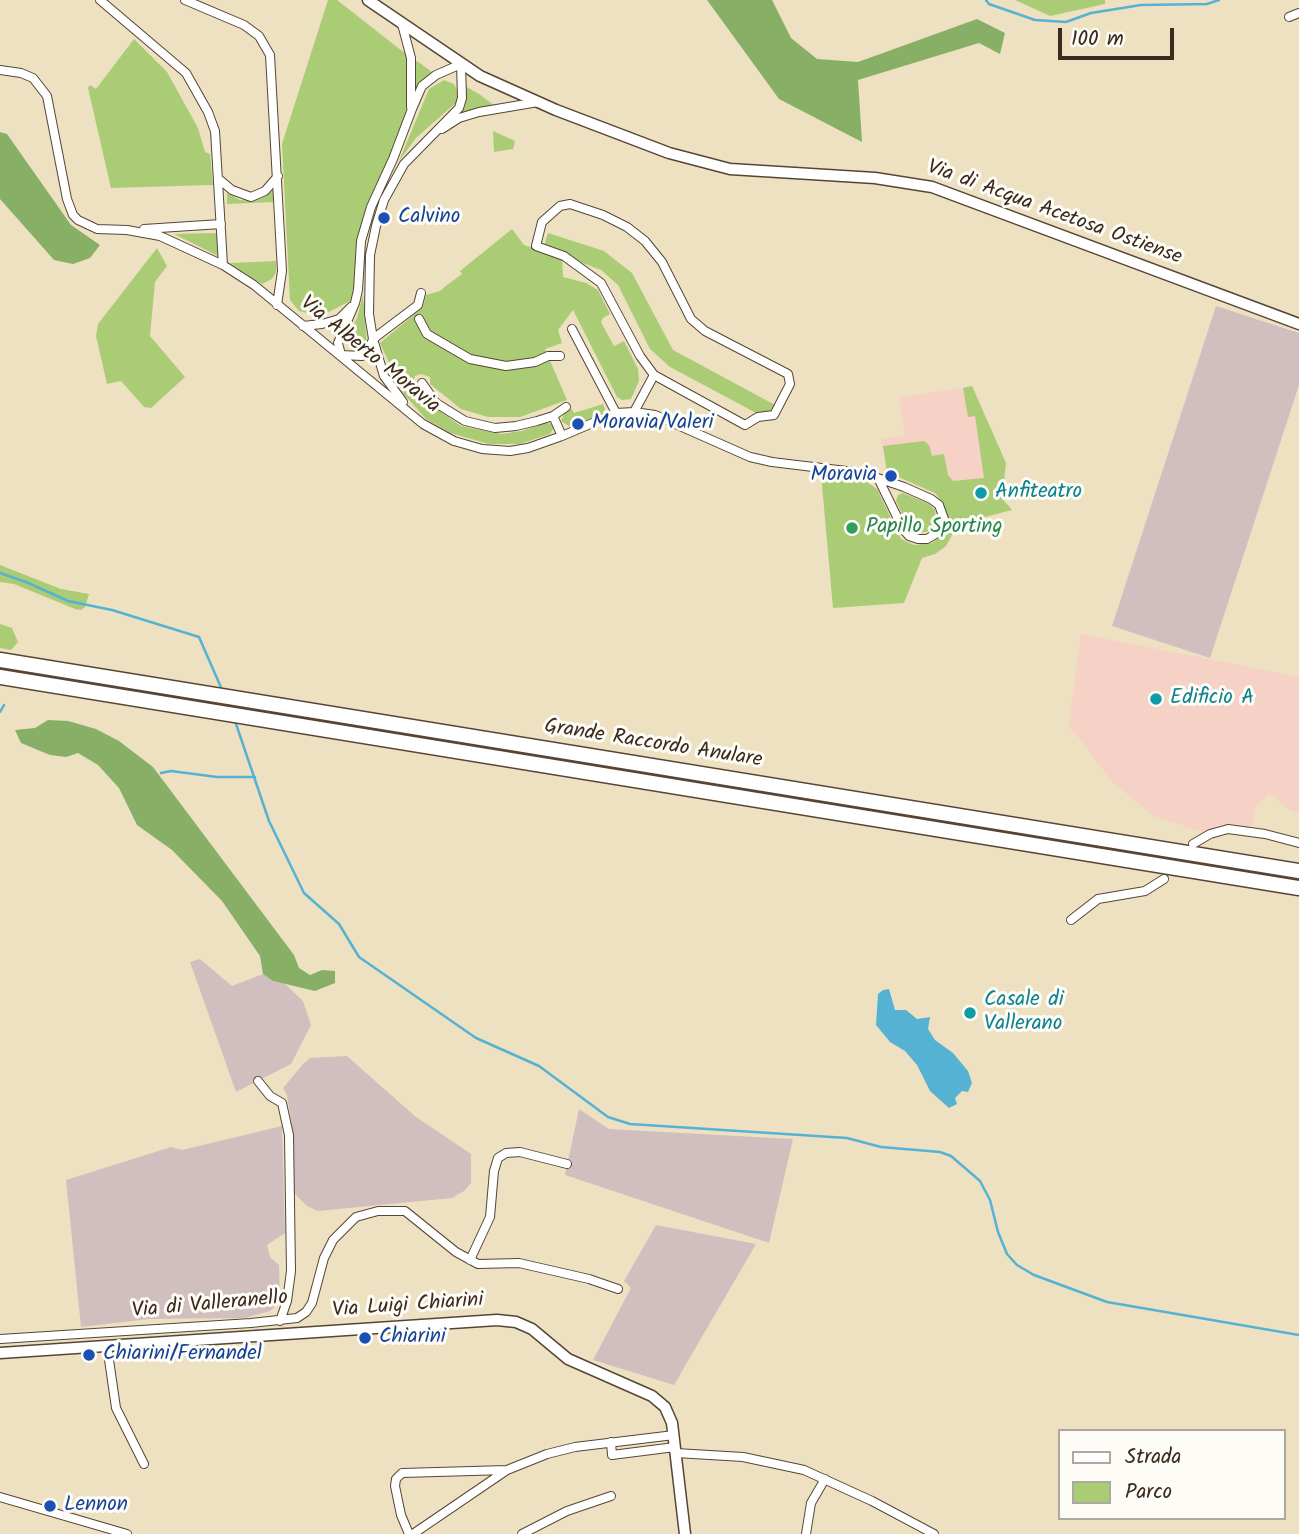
<!DOCTYPE html>
<html>
<head>
<meta charset="utf-8">
<style>
	body { margin:0 }
	#map { position:relative; width:1299px; height:1534px; overflow:hidden; background:#ede1c1; font-family:Kalam,sans-serif }
	canvas { display:block }
	.legend { position:absolute; left:1058px; top:1429px; width:228px; height:91px; box-sizing:border-box; background:#fdfcf7; border:2px solid #afa8a0; margin:0; padding:9px 12px; list-style:none; font-size:21px; color:#3b2a1e }
	.legend li { display:flex; align-items:center; gap:14px; height:35px }
	.legend b { width:35px; border:2px solid #afa8a0 }
	.scale { position:absolute; left:1058px; top:28px; width:116px; height:32px; box-sizing:border-box; border:4px solid #3b2a1e; border-top:0; padding-left:9px; font-size:21px; line-height:24px; white-space:nowrap; color:#3b2a1e; -webkit-text-stroke:5px #fdfcf7; paint-order:stroke }
</style>
</head>
<body>
<div id="map">
<canvas width="1299" height="1534"></canvas>
<ul class="legend">
<li><b style="height:9px;background:#fff"></b>Strada</li>
<li><b style="height:19px;background:#aacc75"></b>Parco</li>
</ul>
<div class="scale">100 m</div>
</div>
<script>
const c = document.querySelector('canvas').getContext('2d');
c.lineJoin = 'round';
function fillPath(path, color) { c.fillStyle = color; c.fill(path, 'evenodd'); }
const toPath = rows => new Path2D(rows.map(r => 'M' + r).join(''));
function strokePath(path, color, width, dash) { c.strokeStyle = color; c.lineWidth = width; c.lineCap = dash ? 'butt' : 'round'; c.setLineDash(dash || []); c.stroke(path); }
function drawText(font, color, halo, rows, align = 'center') {
  c.font = font + ' Kalam,sans-serif'; c.lineWidth = 6; c.setLineDash([]); c.textBaseline = 'middle'; c.strokeStyle = halo; c.fillStyle = color; for (const [text, x, y, turn = 0] of rows) {
    c.save(); c.translate(x, y); c.rotate((+turn || 0) * Math.PI / 180); c.textAlign = isNaN(turn) ? turn : align; if (halo) c.strokeText(text, 0, 0); c.fillText(text, 0, 0); c.restore();
  }
}
const built = toPath([
	[972,386,1006,463,1004,481,996,496,960,505,887,472,881,439,905,436,899,398],
	[1081,634,1299,677,1299,813,1290,810,1269,794,1255,807,1253,828,1225,823,1203,832,1154,816,1112,782,1069,725]
]);
const industrial = toPath([
	[1216,306,1299,333,1299,385,1210,658,1112,626],
	[200,959,232,986,263,974,273,981,285,984,303,1001,311,1025,291,1064,236,1092,190,962],
	[347,1056,416,1117,471,1154,471,1183,464,1191,452,1198,318,1211,307,1206,293,1192,294,1138,287,1095,283,1088,303,1064,310,1058],
	[579,1109,609,1129,793,1139,769,1243,565,1175],
	[282,1126,285,1233,267,1245,270,1257,279,1265,280,1302,270,1311,245,1318,149,1319,81,1327,66,1180,171,1147,182,1150],
	[656,1225,756,1244,674,1385,593,1360,631,1288,624,1281]
]);
const green = toPath([
	[328,0,337,0,411,58,409,120,371,207,352,300,321,316,299,311,290,300,282,144],
	[1015,0,1105,0,1105,4,1050,16],
	[134,39,167,72,198,128,205,152,210,154,213,185,111,188,88,88,90,85,96,89],
	[417,61,432,72,418,90,415,90,415,63],
	[444,80,454,84,457,90,458,101,416,138,399,161,429,89],
	[465,86,479,94,495,106,452,119,465,107],
	[493,131,515,141,513,149,494,152],
	[274,190,274,202,227,204,227,193,240,200,251,201,262,198],
	[512,229,524,245,562,258,563,277,586,283,598,290,610,314,603,318,601,322,614,346,624,341,638,369,639,381,631,399,622,400,617,397,573,310,558,330,562,343,545,349,567,400,520,417,488,417,461,409,430,384,430,377,421,374,415,376,413,384,423,400,461,426,501,434,522,431,546,423,552,424,554,428,550,434,520,444,489,444,450,433,426,419,402,392,380,343,423,307,426,295,440,291,447,285,462,274,460,271],
	[217,233,218,256,174,234],
	[548,233,604,251,632,273,673,350,775,405,770,413,760,415,670,367,650,349,618,285,601,270,580,262,569,254,544,246],
	[157,248,167,266,155,282,150,336,185,377,151,408,144,407,121,381,107,384,96,336,98,324],
	[276,261,276,272,272,279,262,284,230,263],
	[363,294,367,345,358,351,352,351,345,341,357,318],
	[972,386,1006,463,1004,481,998,494,1012,510,958,524,946,546,935,554,922,558,904,603,833,608,821,474,853,478,867,482,877,489,901,539,914,545,932,543,942,535,946,526,947,515,943,503,935,493,887,472,883,446,924,441,929,445,932,456,944,454,948,475,953,481,984,478,975,416,968,417,963,388],
	[603,404,605,409,602,414,569,426,561,421,565,412,572,409,574,413],
	[903,493,929,504,935,510,936,521,930,531,919,533,909,528,896,501,898,495],
	[0,565,61,589,89,594,85,607,81,610,75,609,14,584,0,582],
	[0,624,12,628,18,642,11,650,0,648]
]);
const forest = toPath([
	[707,0,772,0,791,38,817,59,858,62,977,19,1005,33,1000,54,979,43,858,80,862,142,779,99],
	[0,132,7,134,71,225,100,245,90,258,73,264,54,260,0,199],
	[48,720,68,721,96,729,119,741,153,767,294,955,299,968,310,975,322,970,335,971,335,983,315,991,273,981,263,974,260,956,222,901,172,850,137,825,119,788,98,765,78,753,66,757,50,755,21,743,15,730,35,728]
]);
const water = toPath([
	[889,989,895,1010,906,1010,917,1019,930,1017,928,1029,935,1040,953,1053,968,1071,972,1083,968,1092,962,1091,955,1098,957,1104,949,1108,930,1091,917,1065,905,1051,890,1042,876,1025,878,994,883,990]
]);
const stream = toPath([
	[986,0,989,4,1035,20,1066,22,1091,13,1141,5,1207,4,1219,0],
	[0,573,26,582,68,601,112,610,199,637,223,692],
	[0,712,4,705],
	[235,721,269,821,304,893,339,924,359,957,476,1038,539,1066,608,1117,630,1124,847,1138,881,1147,940,1152,951,1156,980,1181,990,1200,998,1232,1007,1254,1017,1265,1034,1275,1107,1302,1299,1335],
	[161,773,171,771,217,777,255,777]
]);
const street = toPath([
	[100,0,186,73,208,112,215,131,223,265],
	[185,0,244,25,259,36,270,55,282,271,277,305],
	[1289,17,1299,13],
	[402,24,411,58,411,107],
	[0,70,21,73,33,78,47,96,67,199,73,215,78,220,97,229,127,230,160,236,223,265,254,285,423,424,454,441,482,449,510,451,528,448,562,436,616,413,634,412,655,415,750,457,772,462,863,473,904,487,931,499,939,505,944,519,939,532,927,539,918,539,909,536,903,529,879,480],
	[442,129,459,118,479,112,538,102],
	[220,180,232,190,251,197,265,191,278,176],
	[570,204,603,215,627,227,645,241,662,262,691,319,705,331,788,374,790,384,774,415,758,417,745,425,654,375,640,356,601,283,564,256,536,246,542,222,560,206,570,204],
	[144,229,221,224],
	[419,319,427,334,470,359,506,366,535,362,548,356,560,356],
	[303,326,322,324,339,319,351,307],
	[572,329,616,413],
	[341,355,338,343,355,303,358,290,361,241,371,207,393,159,412,109,422,86,436,75,461,64,462,98,459,108,404,164,384,200,376,226,370,255,369,314,373,339,384,376,403,402],
	[341,355,362,356,369,350,373,339,418,305,421,293],
	[422,383,436,403,465,421,495,428,516,426,537,421,553,416,566,407],
	[634,412,654,375],
	[553,416,562,436],
	[1193,844,1210,834,1228,829,1265,834,1299,843],
	[1071,920,1098,899,1145,891,1164,879],
	[258,1081,270,1096,282,1103,289,1135,291,1271,287,1301,280,1321],
	[470,1260,490,1217,494,1171,498,1158,506,1153,520,1152,567,1164],
	[0,1339,251,1323,297,1318,306,1312,312,1303,324,1258,333,1240,356,1217,378,1211,405,1211,456,1252,478,1264,519,1263,589,1279,618,1289],
	[107,1346,116,1408,144,1464],
	[611,1442,612,1455,675,1447],
	[676,1453,743,1457,804,1470,872,1501,934,1534],
	[0,1497,127,1534],
	[409,1534,401,1515,395,1486,396,1479,402,1473,507,1470,547,1454,575,1447,674,1435],
	[413,1534,507,1470],
	[522,1534,567,1511,611,1496],
	[806,1534,811,1503,825,1479]
]);
const secondary = toPath([
	[368,0,480,76,556,110,669,153,730,169,875,178,932,187,1299,324],
	[0,1353,497,1320,516,1322,532,1329,568,1359,652,1396,665,1407,672,1423,685,1534]
]);
const highway = toPath([
	[0,660,1299,871],
	[0,677,1299,888]
]);
const markers = [
	[384,218,7,"#1a4fb4"],
	[578,424,7,"#1a4fb4"],
	[891,476,7,"#1a4fb4"],
	[981,493,7,"#0f9aa8"],
	[852,528,7,"#2e9e5b"],
	[1156,699,7,"#0f9aa8"],
	[970,1013,7,"#0f9aa8"],
	[365,1338,7,"#1a4fb4"],
	[89,1355,7,"#1a4fb4"],
	[50,1506,7,"#1a4fb4"]
];
const streetNames = [
	["Via di Acqua Acetosa Ostiense",1054,214,20],
	["Via Alberto Moravia",369,356,39],
	["Grande Raccordo Anulare",653,745,9],
	["Via di Valleranello",210,1306,-5],
	["Via Luigi Chiarini",408,1307,-4]
];
const transitNames = [
	["Calvino",398,218],
	["Moravia/Valeri",592,424],
	["Moravia",877,476,"right"],
	["Chiarini",379,1338],
	["Chiarini/Fernandel",103,1355],
	["Lennon",64,1506]
];
const cultureNames = [
	["Anfiteatro",995,493],
	["Edificio A",1170,699],
	["Casale di",984,1001],
	["Vallerano",984,1025]
];
const leisureNames = [
	["Papillo Sporting",866,528]
];
fillPath(built, '#f6d1c5');
fillPath(industrial, '#d1bfbf');
fillPath(green, '#aacc75');
fillPath(forest, '#87b066');
fillPath(water, '#55b2d3');
strokePath(stream, '#55b2d3', 2.5);
strokePath(street, '#564536', 10);
strokePath(secondary, '#564536', 13);
strokePath(highway, '#564536', 17);
strokePath(street, '#fff', 8);
strokePath(secondary, '#fff', 10);
strokePath(highway, '#fff', 14);
for (const [x, y, r, color] of markers) { const dot = new Path2D(); dot.arc(x, y, r, 0, 2 * Math.PI); c.fillStyle = color; c.fill(dot); strokePath(dot, '#fdfcf7', 2.5); }
drawText('21px', '#3b2a1e', '#fdfcf7', streetNames);
drawText('21px', '#164399', '#fdfcf7', transitNames, 'left');
drawText('21px', '#0d838f', '#fdfcf7', cultureNames, 'left');
drawText('21px', '#27864d', '#fdfcf7', leisureNames, 'left');
</script>
</body>
</html>
